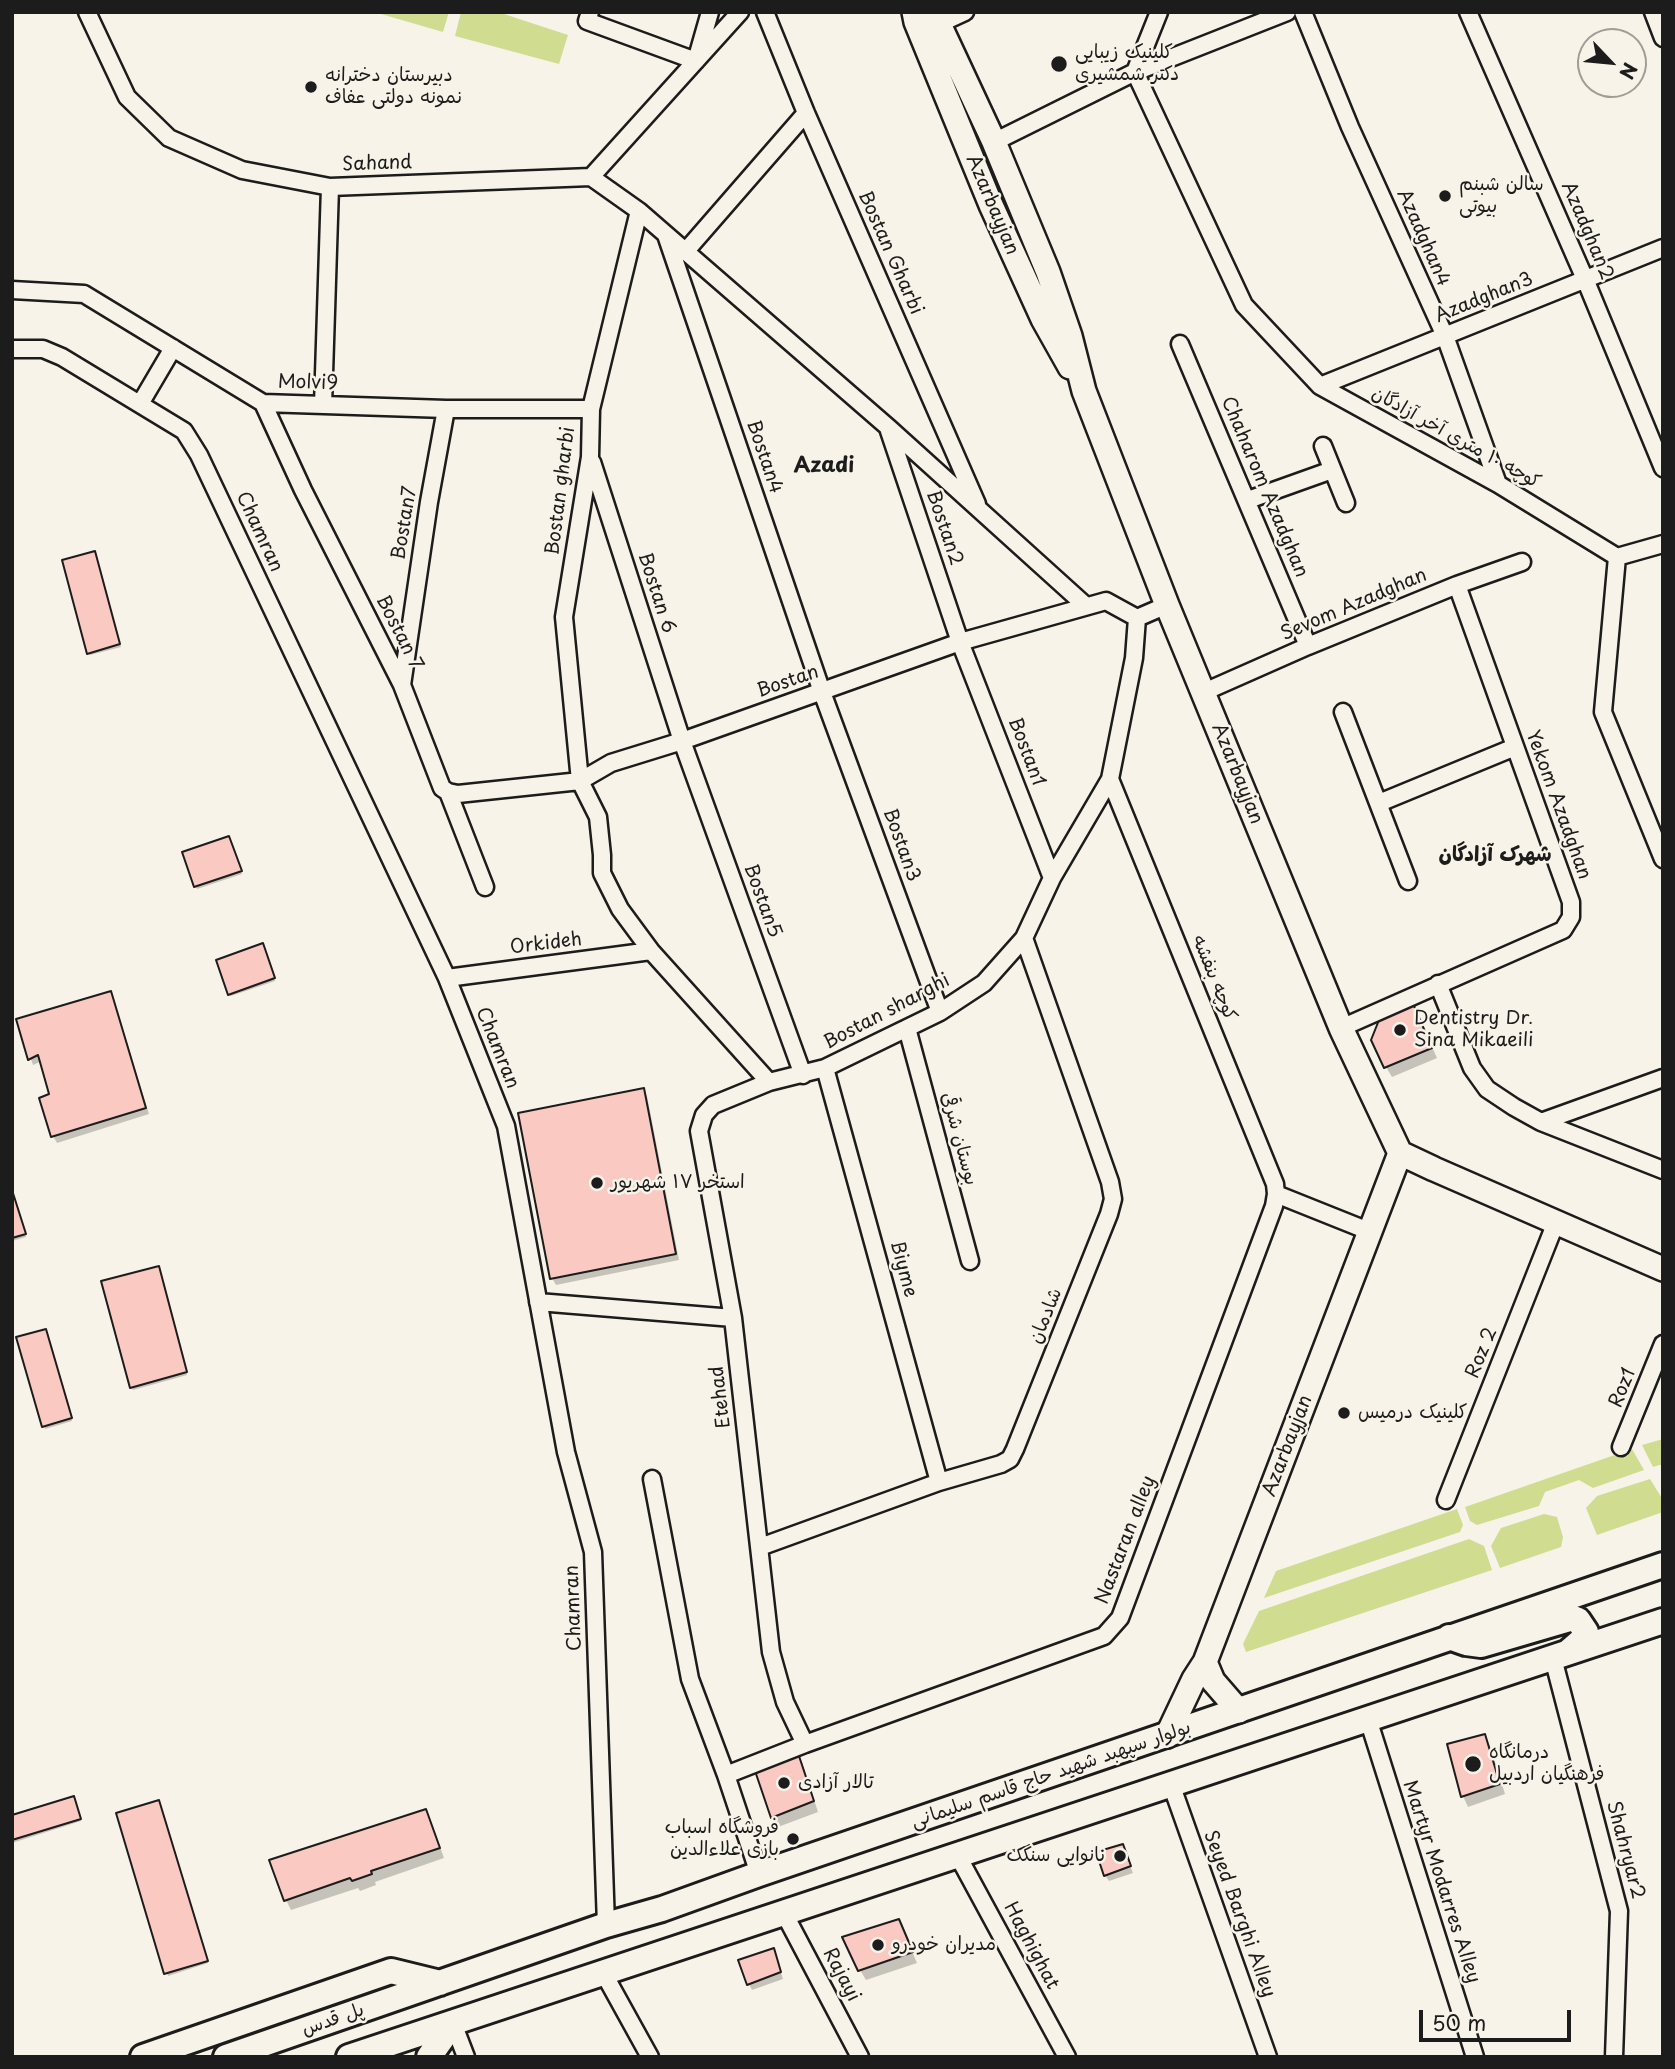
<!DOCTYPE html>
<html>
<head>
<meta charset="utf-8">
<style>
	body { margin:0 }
	#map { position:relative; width:1675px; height:2069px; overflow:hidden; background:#f7f3e8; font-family:"Playpen Sans",sans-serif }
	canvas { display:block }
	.frame { position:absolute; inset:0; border:14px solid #1c1c1c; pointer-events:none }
	.north { position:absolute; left:1577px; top:28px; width:70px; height:70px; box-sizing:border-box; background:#f7f3e8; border:2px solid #9f9d96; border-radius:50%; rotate:116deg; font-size:19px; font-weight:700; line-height:28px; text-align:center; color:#1c1c1c }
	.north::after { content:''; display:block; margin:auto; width:24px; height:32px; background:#1c1c1c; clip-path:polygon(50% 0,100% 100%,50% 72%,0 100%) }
	.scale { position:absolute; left:1419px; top:2010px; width:152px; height:32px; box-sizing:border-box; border:4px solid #1c1c1c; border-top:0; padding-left:9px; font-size:21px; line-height:24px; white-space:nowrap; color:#1c1c1c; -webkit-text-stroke:5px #f7f3e8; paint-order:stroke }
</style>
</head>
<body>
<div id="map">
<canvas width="1675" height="2069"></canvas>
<div class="frame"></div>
<div class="north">N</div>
<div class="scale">50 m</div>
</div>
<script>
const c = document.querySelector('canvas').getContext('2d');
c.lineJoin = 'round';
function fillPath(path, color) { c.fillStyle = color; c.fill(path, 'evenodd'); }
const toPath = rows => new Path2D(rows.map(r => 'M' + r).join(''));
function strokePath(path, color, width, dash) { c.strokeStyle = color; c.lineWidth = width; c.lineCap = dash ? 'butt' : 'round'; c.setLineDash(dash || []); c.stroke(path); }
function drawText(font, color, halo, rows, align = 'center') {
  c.font = font + ' "Playpen Sans","Playpen Sans Arabic",sans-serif'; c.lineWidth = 5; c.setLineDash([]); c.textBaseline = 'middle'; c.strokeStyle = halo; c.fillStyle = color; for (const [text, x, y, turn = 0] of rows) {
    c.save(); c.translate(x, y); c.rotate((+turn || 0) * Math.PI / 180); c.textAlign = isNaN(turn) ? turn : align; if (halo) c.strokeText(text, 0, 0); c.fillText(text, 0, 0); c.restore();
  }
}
const green = toPath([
	[374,12,449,12,443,32],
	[461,12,498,12,568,35,559,64,455,36],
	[1663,1439,1663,1464,1653,1467,1642,1445],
	[1632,1449,1644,1470,1593,1488,1579,1480,1545,1492,1539,1506,1477,1525,1470,1521,1465,1507],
	[1650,1479,1663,1500,1663,1512,1597,1535,1586,1508,1597,1496],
	[1457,1509,1463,1525,1460,1532,1264,1598,1276,1571],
	[1544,1514,1557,1517,1563,1537,1561,1547,1500,1568,1491,1546,1501,1528],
	[1469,1539,1484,1546,1492,1570,1246,1652,1243,1644,1259,1611]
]);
const shadow = toPath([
	[95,555,121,647,90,655,89,653],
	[230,841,242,874,197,889,184,853],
	[264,948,275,981,231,996,229,994],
	[110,993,114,1000,149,1114,57,1143,53,1136,51,1095,42,1061,33,1065,18,1021],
	[1417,1013,1437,1058,1392,1077,1386,1067],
	[643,1090,647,1096,679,1260,556,1285,552,1278],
	[12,1192,26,1237,12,1241],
	[159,1270,187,1375,133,1390,131,1387],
	[47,1333,72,1421,45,1429,18,1339],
	[1484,1736,1490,1746,1505,1794,1468,1807,1463,1796,1449,1745],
	[796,1752,802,1762,818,1812,778,1827,772,1817],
	[75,1800,81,1821,12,1843,12,1817],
	[160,1804,208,1963,168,1976,118,1814],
	[425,1811,431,1822,444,1858,375,1882,376,1885,360,1891,358,1888,291,1910,286,1900],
	[1122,1846,1133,1873,1109,1881,1105,1875],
	[899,1921,917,1963,866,1980,860,1970],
	[776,1957,783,1979,752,1990,749,1984]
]);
const building = toPath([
	[95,551,120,644,87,654,62,560,95,551],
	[229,836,242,871,194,887,182,852,229,836],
	[263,943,275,978,228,995,216,960,263,943],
	[111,991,146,1108,51,1137,39,1098,49,1094,38,1055,28,1060,16,1019,111,991],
	[1412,1001,1432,1048,1384,1068,1371,1040,1379,1020,1396,1008,1412,1001],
	[644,1088,676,1254,550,1279,518,1113,644,1088],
	[12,1190,26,1234,12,1238,12,1190],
	[159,1266,187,1372,130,1388,101,1281,159,1266],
	[46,1329,72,1418,42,1427,16,1337,46,1329],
	[1485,1734,1500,1784,1461,1797,1447,1744,1485,1734],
	[797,1750,814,1801,771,1818,753,1765,797,1750],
	[74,1796,81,1819,12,1840,12,1815,74,1796],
	[159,1800,208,1961,164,1974,116,1813,159,1800],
	[426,1809,440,1848,371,1871,372,1874,352,1881,350,1878,284,1901,269,1860,426,1809],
	[1123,1844,1131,1866,1104,1876,1096,1852,1123,1844],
	[899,1919,913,1952,858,1971,842,1937,899,1919],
	[774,1948,781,1972,747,1985,738,1960,774,1948]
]);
const street = toPath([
	[87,12,127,97,169,138,242,170,330,187,591,177,740,12],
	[590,12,587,21,696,61,710,12],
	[765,12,806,113,977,504],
	[1159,12,1135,72,1244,305,1320,386,1498,484,1617,557,1603,712,1663,859],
	[1303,12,1350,127,1445,336,1498,484],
	[1468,12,1585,279,1663,468],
	[1653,12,1663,38],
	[939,24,965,12],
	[994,142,1135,72,1287,12],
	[591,177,639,211,889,428,1086,606],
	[639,211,591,409,590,457,564,617,580,781,598,817,602,855,602,873,620,909,651,951,769,1082],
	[666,235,822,692,940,1012],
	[685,252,806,113],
	[12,290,84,294,263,403,446,409,591,409],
	[1180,344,1308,646],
	[12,349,43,349,62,357,184,431,199,455,447,978,506,1126,566,1452,593,1552,606,1925],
	[1320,386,1663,248],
	[263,403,303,490,402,685,442,788,448,792,485,887],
	[140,404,173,348],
	[323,405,330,187],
	[889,431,960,642,1052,878],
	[1323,446,1346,503],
	[592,462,682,741,803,1075],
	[1248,500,1332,470],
	[1617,557,1663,544],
	[1137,618,1167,605],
	[402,685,429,502,446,409],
	[1204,692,1308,646,1457,585,1522,562],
	[1343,712,1408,881],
	[448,792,458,794,580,781,611,763,682,741,960,642,1106,601,1137,618],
	[1379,803,1515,747],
	[447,978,651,951],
	[1438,984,1472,1068,1487,1089,1514,1107,1541,1122,1663,1170],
	[907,1028,970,1261],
	[1341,1028,1563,930,1571,917,1571,902,1457,585],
	[825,1068,939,1482],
	[1541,1122,1663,1078],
	[1276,1194,1371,1232],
	[538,1302,733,1318],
	[1621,1447,1663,1344],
	[652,1479,690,1679,726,1775,759,1874],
	[1446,1500,1556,1222],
	[760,1547,939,1482,1001,1464,1010,1459,1015,1449,1109,1214,1113,1199,1110,1182,1024,938],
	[1553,1658,1619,1911,1614,2057],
	[1368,1719,1475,2057],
	[805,1744,785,1702,771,1652,733,1318,699,1131,704,1115,713,1105,769,1082,825,1068,940,1012,984,983,1024,938,1052,878,1110,779,1134,658,1137,618],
	[726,1775,805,1744,1104,1636,1120,1618,1274,1206,1276,1194,1275,1184,1110,779],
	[1171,1784,1268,2057],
	[958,1856,1067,2057],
	[784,1913,860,2057],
	[603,1972,650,2057],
	[453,2023,466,2057]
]);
const secondary = toPath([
	[914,12,916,22,991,205,1043,319,1070,367],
	[931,12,939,24,994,142,1048,272,1070,336,1084,391,1167,605,1341,1028,1400,1153,1434,1169,1663,1269],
	[1205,1662,1213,1681,1239,1711],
	[1167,1736,1194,1679,1205,1662,1400,1153]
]);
const primary = toPath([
	[1449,1637,1466,1643,1481,1645,1573,1618,1578,1620,1586,1632,1583,1639,1568,1652],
	[143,2057,391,1971,440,1983],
	[226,2057,606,1925,662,1909,759,1874,1663,1565],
	[349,2057,1663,1621],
	[429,2057,453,2023]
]);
const markers = [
	[1059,64,9,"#1c1c1c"],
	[311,87,7,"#1c1c1c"],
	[1445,196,7,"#1c1c1c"],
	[1400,1030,7,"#1c1c1c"],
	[597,1183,7,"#1c1c1c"],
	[1344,1413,7,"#1c1c1c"],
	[1473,1764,9,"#1c1c1c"],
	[784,1783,7,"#1c1c1c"],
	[793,1839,7,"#1c1c1c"],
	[1120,1856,7,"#1c1c1c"],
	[878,1945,7,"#1c1c1c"]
];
const poiNames = [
	["کلینیک زیبایی",1075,53],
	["دکتر شمشیری",1075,75],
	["دبیرستان دخترانه",325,76],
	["نمونه دولتی عفاف",325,98],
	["سالن شبنم",1459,185],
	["بیوتی",1459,207],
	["Dentistry Dr.",1414,1019],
	["Sina Mikaeili",1414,1041],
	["استخر ١٧ شهریور",611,1183],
	["کلینیک درمیس",1358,1413],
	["درمانگاه",1489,1753],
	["فرهنگیان اردبیل",1489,1775],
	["تالار آزادی",798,1783],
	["فروشگاه اسباب",779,1828,"right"],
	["بازی علاءالدین",779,1850,"right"],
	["نانوایی سنگک",1106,1856,"right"],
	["مدیران خودرو",892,1945]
];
const streetNames = [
	["Sahand",377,164,-2],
	["Azarbayjan",992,205,67],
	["Azadghan2",1587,231,67],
	["Azadghan4",1423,238,66],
	["Bostan Gharbi",890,253,66],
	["Azadghan3",1484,298,-22],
	["Molvi9",308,383,1],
	["کوچه ۱۰ متری آخر آزادگان",1456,438,29],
	["Bostan4",764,457,71],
	["Chaharom Azadghan",1264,487,67],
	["Bostan gharbi",561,491,-83],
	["Bostan7",405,523,-81],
	["Bostan2",944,528,71],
	["Chamran",259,532,65],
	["Bostan 6",656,593,72],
	["Sevom Azadghan",1354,605,-23],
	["Bostan 7",399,633,63],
	["Bostan",788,682,-19],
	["Bostan1",1026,752,69],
	["Azarbayjan",1237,774,68],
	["Yekom Azadghan",1558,805,70],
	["Bostan3",901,845,70],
	["Bostan5",762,901,70],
	["Orkideh",546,944,-7],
	["کوچه بنفشه",1214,978,68],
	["Bostan sharghi",887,1012,-28],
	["Chamran",497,1048,68],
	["بوستان شرقی",959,1139,75],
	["Biyme",903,1269,75],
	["شادمان",1046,1316,-68],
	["Roz 2",1482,1353,-68],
	["Roz1",1623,1388,-68],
	["Etehad",721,1397,-97],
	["Azarbayjan",1288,1446,-69],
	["Nastaran alley",1126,1540,-69],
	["Chamran",574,1608,-92],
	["بولوار سپهبد شهید حاج قاسم سلیمانی",1051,1775,-19],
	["Shahryar2",1625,1850,75],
	["Martyr Modarres Alley",1441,1882,72],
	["Seyed Barghi Alley",1239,1914,70],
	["Haghighat",1031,1946,62],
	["Rajayi",841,1975,62],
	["پل قدس",333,2020,-19]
];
const neighbourhoodNames = [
	["Azadi",824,466],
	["شهرک آزادگان",1495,855]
];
fillPath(green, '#d0dd90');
fillPath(shadow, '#0003');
fillPath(building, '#f9c9c2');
strokePath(building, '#1c1c1c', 2);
strokePath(street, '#1c1c1c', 21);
strokePath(secondary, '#1c1c1c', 28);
strokePath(primary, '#1c1c1c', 30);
strokePath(street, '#f7f3e8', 16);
strokePath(secondary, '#f7f3e8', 23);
strokePath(primary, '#f7f3e8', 24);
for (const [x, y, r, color] of markers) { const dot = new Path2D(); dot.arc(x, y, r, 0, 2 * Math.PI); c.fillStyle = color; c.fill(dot); strokePath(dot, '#f7f3e8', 2.5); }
drawText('19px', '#1c1c1c', '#f7f3e8', poiNames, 'left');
drawText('19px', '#1c1c1c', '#f7f3e8', streetNames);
drawText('bold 21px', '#1c1c1c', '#f7f3e8', neighbourhoodNames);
</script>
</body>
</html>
